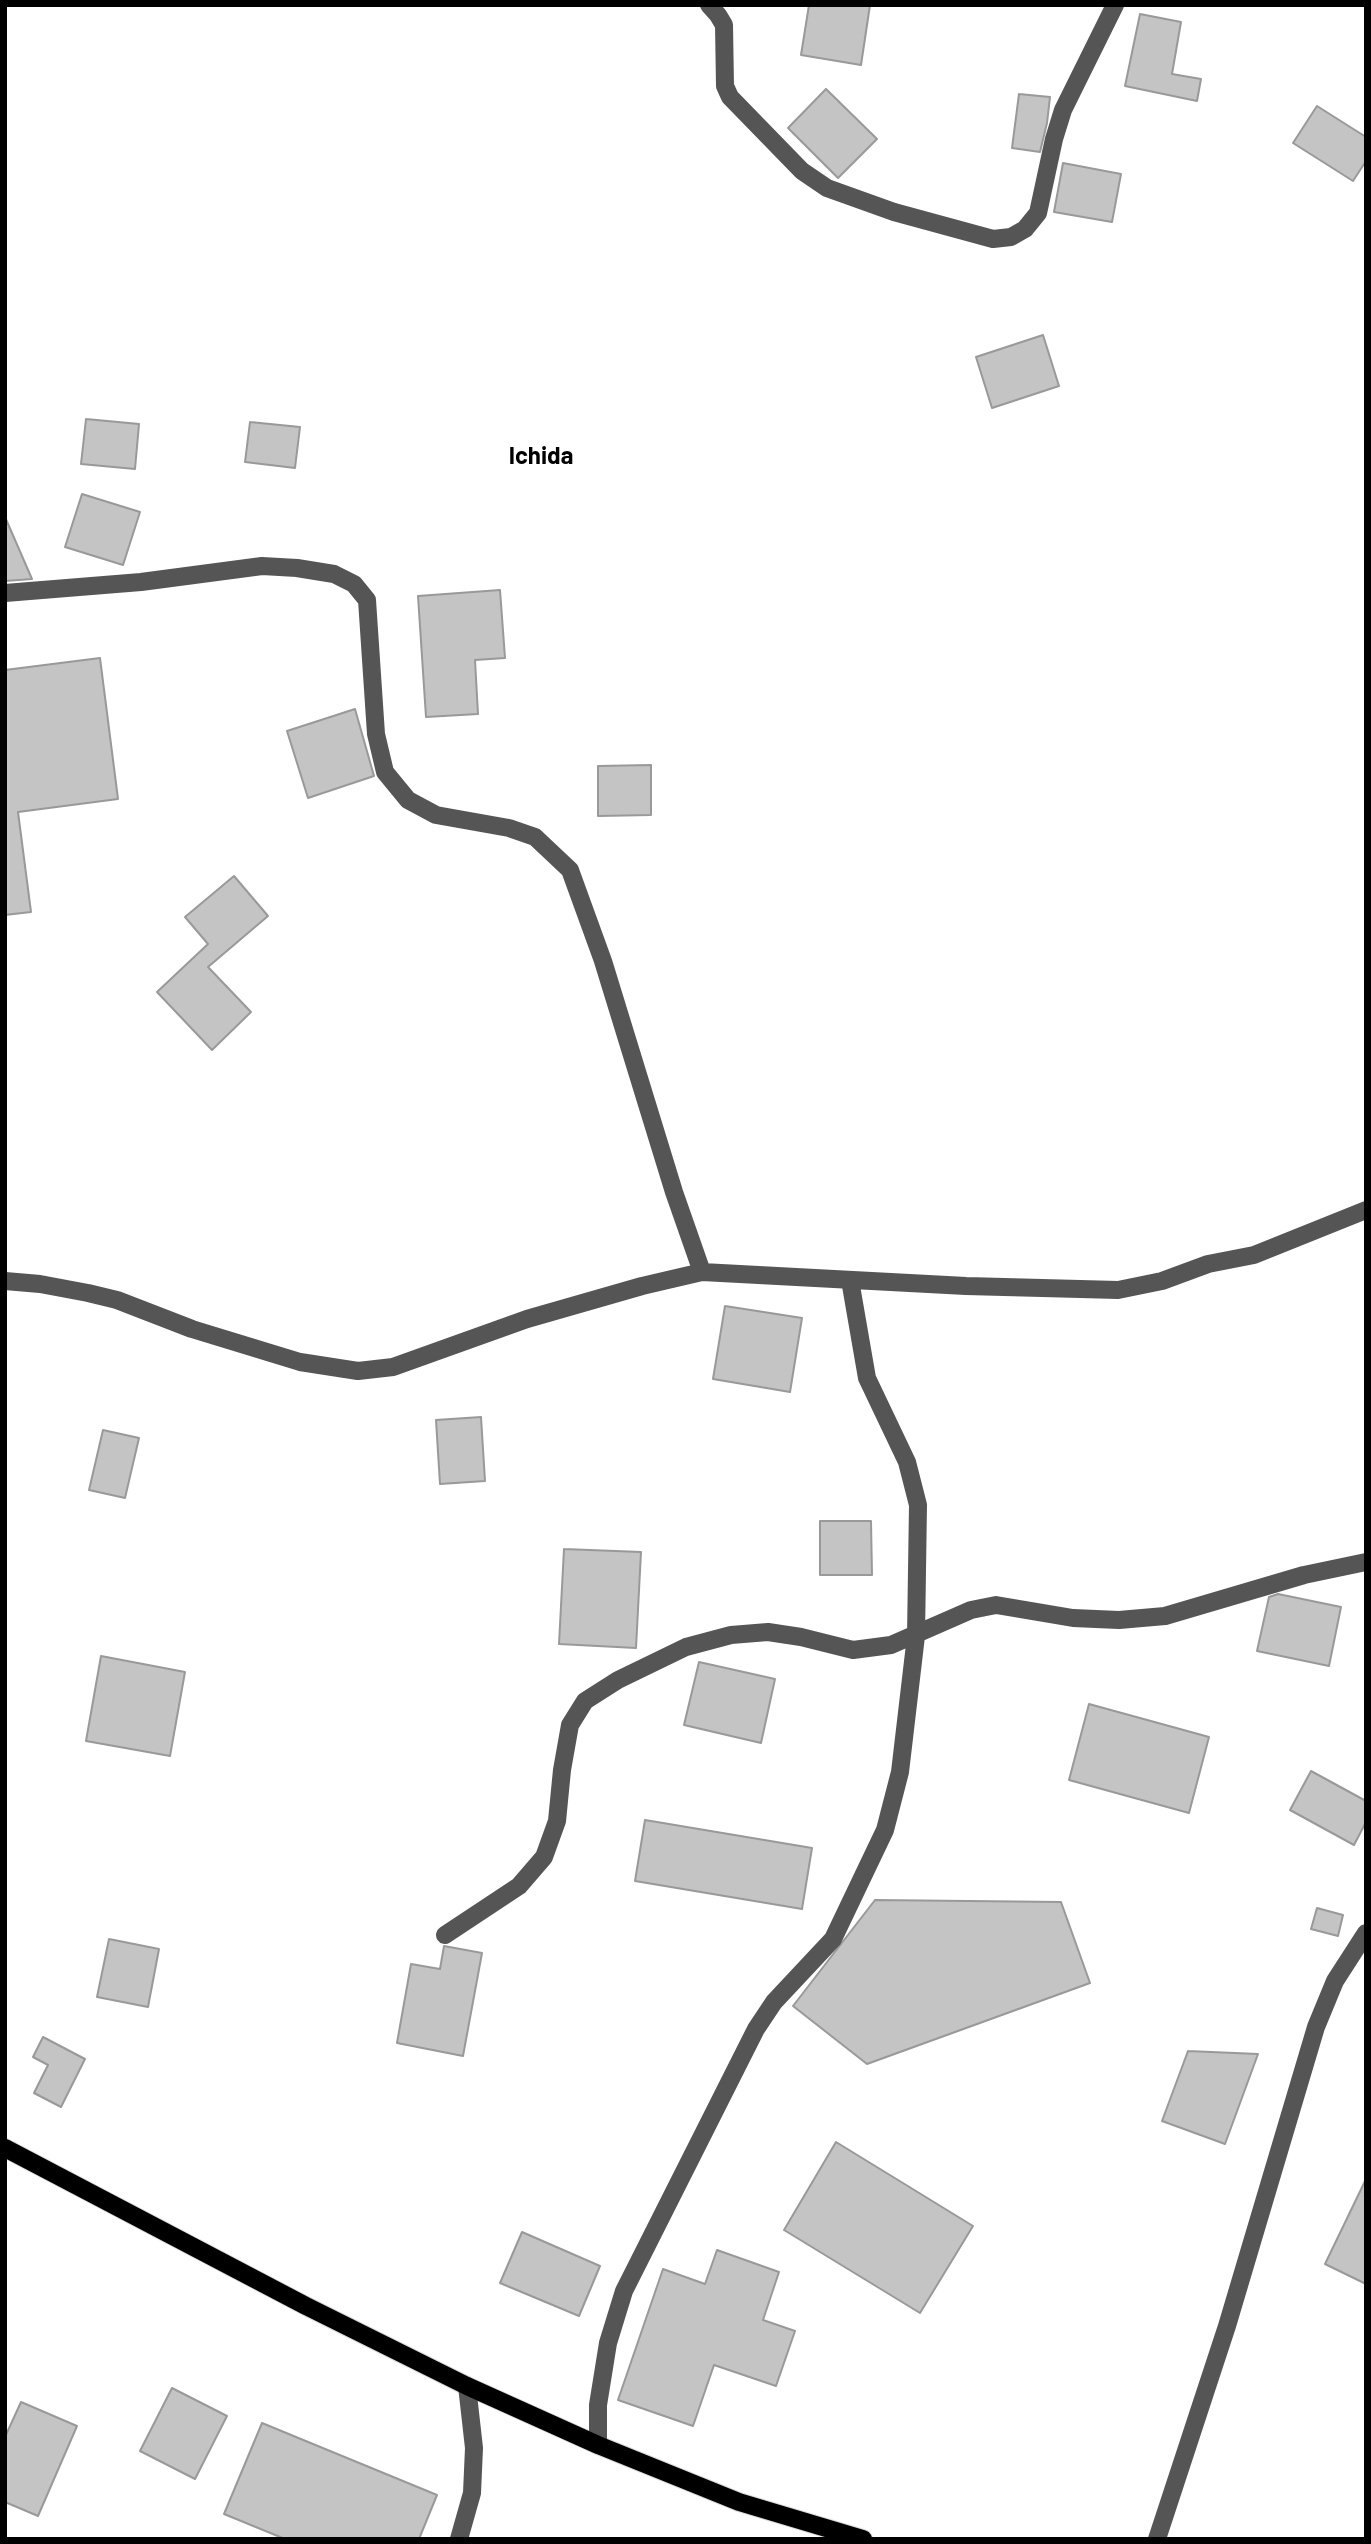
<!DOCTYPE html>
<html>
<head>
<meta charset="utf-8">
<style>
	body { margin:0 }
	#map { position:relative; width:1371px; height:2544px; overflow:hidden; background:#fff; font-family:Barlow,sans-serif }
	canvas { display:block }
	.frame { position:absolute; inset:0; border:7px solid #000; pointer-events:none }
</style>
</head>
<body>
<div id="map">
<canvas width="1371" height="2544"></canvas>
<div class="frame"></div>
</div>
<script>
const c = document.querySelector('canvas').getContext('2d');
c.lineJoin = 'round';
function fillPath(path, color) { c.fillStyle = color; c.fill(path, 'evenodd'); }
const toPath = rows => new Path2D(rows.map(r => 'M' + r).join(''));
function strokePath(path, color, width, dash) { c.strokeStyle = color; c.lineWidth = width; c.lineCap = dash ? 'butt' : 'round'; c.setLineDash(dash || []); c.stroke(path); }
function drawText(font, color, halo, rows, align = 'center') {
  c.font = font + ' Barlow,sans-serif'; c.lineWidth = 7; c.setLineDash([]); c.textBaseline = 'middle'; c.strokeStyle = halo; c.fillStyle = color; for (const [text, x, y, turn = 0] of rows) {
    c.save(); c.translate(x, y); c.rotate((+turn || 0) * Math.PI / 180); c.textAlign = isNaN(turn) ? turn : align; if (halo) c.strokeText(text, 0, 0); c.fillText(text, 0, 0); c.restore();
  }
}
const building = toPath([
	[809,5,870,5,861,65,801,55,809,5],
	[1140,14,1181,22,1172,74,1201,79,1197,101,1125,86,1140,14],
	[826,89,877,139,838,178,788,128,826,89],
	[1019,94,1050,97,1047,123,1040,152,1012,148,1019,94],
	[1317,106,1366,137,1366,161,1353,181,1293,143,1317,106],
	[1063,163,1121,174,1112,222,1054,212,1063,163],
	[1043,335,1059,386,992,408,976,357,1043,335],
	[86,419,139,424,135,469,81,464,86,419],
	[250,422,300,427,295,468,245,462,250,422],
	[82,494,140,512,123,565,65,547,82,494],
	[5,517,32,579,5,581,5,517],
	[500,590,505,658,475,660,478,714,426,717,418,596,500,590],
	[100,658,118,799,18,812,31,912,5,915,5,670,100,658],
	[355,709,374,776,308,798,287,731,355,709],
	[651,765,651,815,598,816,598,766,651,765],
	[234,876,268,916,208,967,251,1012,212,1050,157,992,208,944,185,917,234,876],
	[725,1306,802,1318,790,1392,713,1379,725,1306],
	[481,1417,485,1481,440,1484,436,1420,481,1417],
	[103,1430,139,1438,125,1498,89,1490,103,1430],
	[820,1521,871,1521,872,1575,820,1575,820,1521],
	[564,1549,641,1552,636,1648,559,1644,564,1549],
	[1278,1594,1341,1607,1329,1666,1257,1651,1269,1597,1278,1594],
	[101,1656,185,1672,170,1756,86,1741,101,1656],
	[699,1662,775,1679,761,1743,684,1725,699,1662],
	[1089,1704,1209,1737,1189,1813,1069,1780,1089,1704],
	[1311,1771,1366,1801,1366,1822,1354,1845,1290,1810,1311,1771],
	[645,1820,812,1848,802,1909,635,1881,645,1820],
	[875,1900,1061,1902,1090,1983,867,2064,793,2006,875,1900],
	[1317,1908,1343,1915,1338,1936,1311,1929,1317,1908],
	[109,1939,159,1949,148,2007,97,1997,109,1939],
	[444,1946,482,1953,463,2056,397,2043,411,1964,440,1969,444,1946],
	[43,2037,85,2059,61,2107,34,2093,48,2065,33,2057,43,2037],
	[1188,2051,1258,2054,1225,2144,1162,2121,1188,2051],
	[836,2142,973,2226,920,2313,784,2230,836,2142],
	[1366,2179,1366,2284,1325,2264,1366,2179],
	[522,2232,600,2266,579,2316,500,2283,522,2232],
	[717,2250,779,2272,763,2320,795,2331,776,2386,714,2365,693,2426,618,2400,663,2269,705,2284,717,2250],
	[172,2388,227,2416,195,2479,140,2451,172,2388],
	[21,2402,77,2426,38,2516,5,2502,5,2437,21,2402],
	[262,2423,437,2495,419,2539,285,2539,224,2514,262,2423]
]);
const minor = toPath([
	[709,5,718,15,724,25,725,86,730,97,802,171,827,188,894,212,993,239,1011,237,1025,229,1038,213,1054,139,1063,110,1115,5],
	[5,593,141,582,262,566,297,568,334,574,354,584,367,600,376,734,385,772,408,800,436,815,509,828,535,837,570,870,603,961,674,1192,702,1272],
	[5,1281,40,1284,88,1293,117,1300,192,1329,300,1362,358,1371,393,1367,527,1319,642,1286,702,1272,966,1286,1118,1290,1162,1281,1208,1264,1254,1255,1366,1210],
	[445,1935,519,1886,544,1857,557,1821,562,1770,570,1725,585,1701,618,1680,686,1647,731,1635,768,1632,801,1637,853,1650,891,1645,971,1610,996,1605,1073,1618,1119,1620,1165,1616,1304,1575,1366,1562],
	[598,2445,598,2405,608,2343,624,2291,756,2029,774,2002,833,1939,885,1830,900,1772,916,1636,918,1505,907,1462,867,1378,850,1280],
	[459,2539,472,2493,474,2448,467,2386],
	[1157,2539,1227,2326,1316,2027,1335,1981,1366,1933]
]);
const major = toPath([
	[5,2148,306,2306,467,2386,598,2445,739,2502,863,2539]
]);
const quarterNames = [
	["Ichida",541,456]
];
fillPath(building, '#c4c4c4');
strokePath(building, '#999', 2);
strokePath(major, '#dbdbdb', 20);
strokePath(minor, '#555', 18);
strokePath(major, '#000', 18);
drawText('bold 24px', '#000', '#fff', quarterNames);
</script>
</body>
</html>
